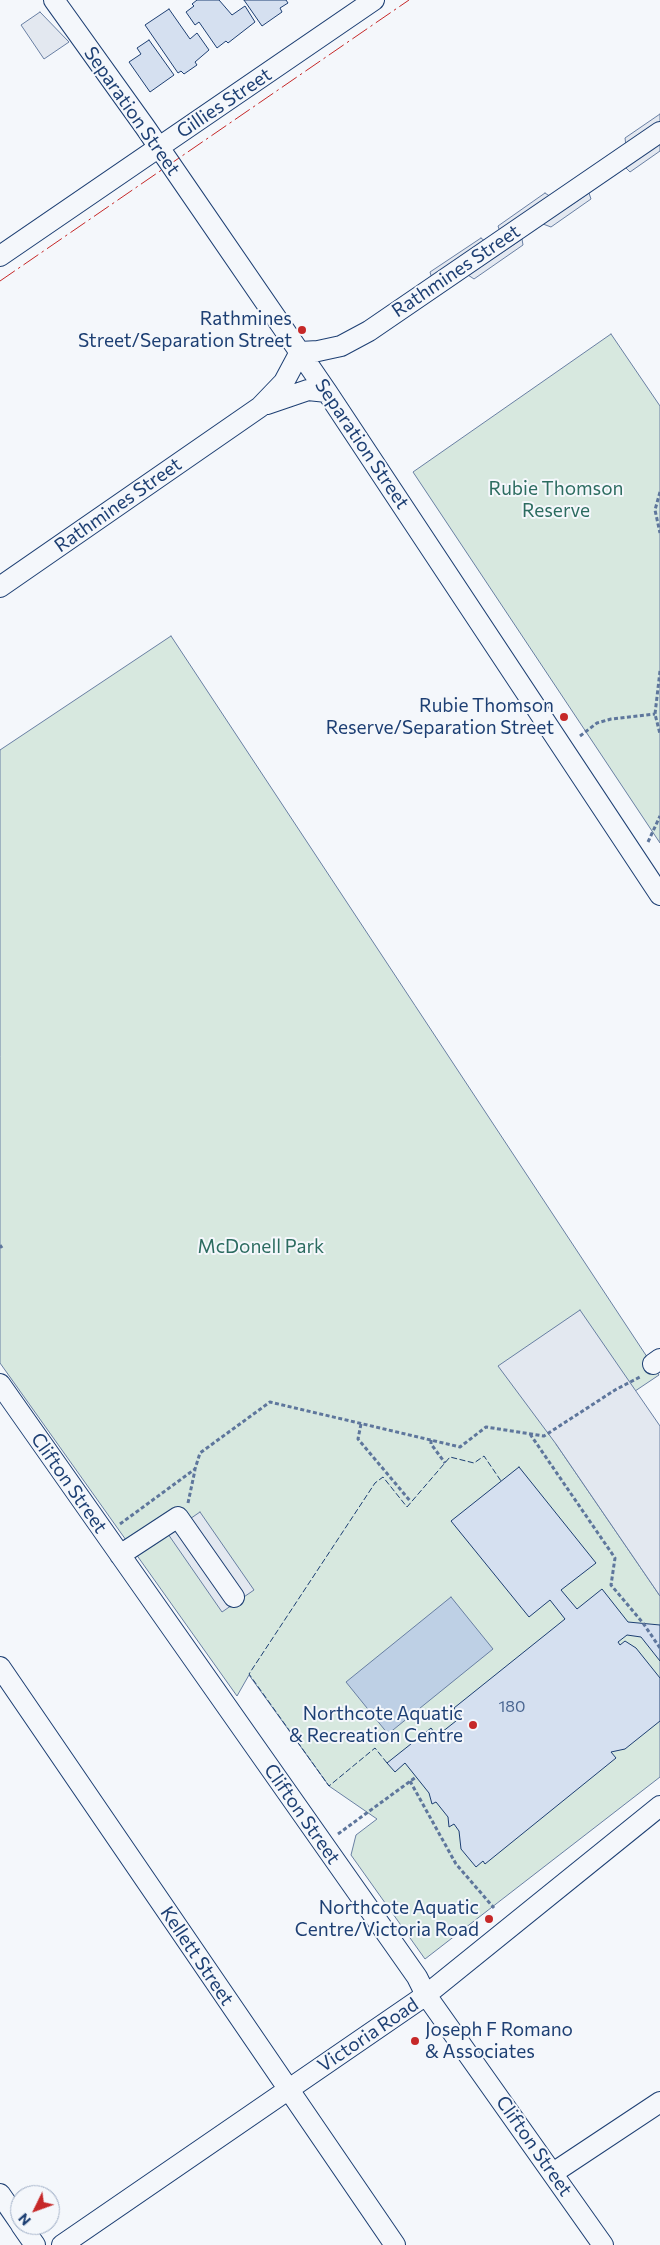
<!DOCTYPE html>
<html>
<head>
<meta charset="utf-8">
<style>
	body { margin:0 }
	#map { position:relative; width:660px; height:2245px; overflow:hidden; background:#f4f7fb; font-family:Commissioner,sans-serif }
	canvas { display:block }
	.north { position:absolute; left:10px; top:2185px; width:50px; height:50px; box-sizing:border-box; background:#f4f7fb; border:1px solid #9eadc5; border-radius:50%; rotate:228deg; font-size:14px; font-weight:700; line-height:20px; text-align:center; color:#1d3f73 }
	.north::after { content:''; display:block; margin:auto; width:18px; height:22px; background:#c62828; clip-path:polygon(50% 0,100% 100%,50% 72%,0 100%) }
</style>
</head>
<body>
<div id="map">
<canvas width="660" height="2245"></canvas>
<div class="north">N</div>
</div>
<script>
const c = document.querySelector('canvas').getContext('2d');
c.lineJoin = 'round';
function fillPath(path, color) { c.fillStyle = color; c.fill(path, 'evenodd'); }
const toPath = rows => new Path2D(rows.map(r => 'M' + r).join(''));
function strokePath(path, color, width, dash) { c.strokeStyle = color; c.lineWidth = width; c.lineCap = dash ? 'butt' : 'round'; c.setLineDash(dash || []); c.stroke(path); }
function drawText(font, color, halo, rows, align = 'center') {
  c.font = font + ' Commissioner,sans-serif'; c.lineWidth = 4; c.setLineDash([]); c.textBaseline = 'middle'; c.strokeStyle = halo; c.fillStyle = color; for (const [text, x, y, turn = 0] of rows) {
    c.save(); c.translate(x, y); c.rotate((+turn || 0) * Math.PI / 180); c.textAlign = isNaN(turn) ? turn : align; if (halo) c.strokeText(text, 0, 0); c.fillText(text, 0, 0); c.restore();
  }
}
const green = toPath([
	[611,334,660,406,660,843,413,472,611,334],
	[171,636,659,1375,556,1444,660,1596,660,1777,425,1959,351,1855,356,1835,377,1819,329,1786,249,1675,237,1696,0,1363,0,750,171,636]
]);
const parking = toPath([
	[40,12,69,42,44,59,21,25,40,12],
	[660,114,660,123,626,146,625,138,660,114],
	[660,143,660,151,630,172,625,167,660,143],
	[545,193,551,197,500,232,498,226,545,193],
	[589,193,591,199,551,227,543,224,589,193],
	[481,238,486,242,432,279,430,272,481,238],
	[522,239,523,245,474,279,468,275,522,239],
	[580,1310,660,1426,660,1596,556,1444,498,1366,580,1310],
	[200,1512,254,1590,222,1612,168,1534,200,1512]
]);
const water = toPath([
	[451,1597,493,1649,388,1734,346,1682,451,1597]
]);
const building = toPath([
	[197,0,219,0,232,15,245,6,255,22,228,43,226,41,217,48,199,22,195,25,186,12,194,6,192,4,197,0],
	[244,0,286,0,288,3,280,8,282,12,262,26,244,0],
	[169,9,190,39,197,33,209,50,195,62,197,65,184,74,181,71,178,73,145,25,169,9],
	[149,40,174,75,150,92,129,62,141,54,137,48,149,40],
	[519,1467,596,1563,561,1590,577,1609,602,1589,628,1622,660,1625,660,1661,641,1637,627,1635,618,1642,620,1645,625,1641,636,1648,660,1678,660,1721,625,1749,611,1752,616,1758,485,1864,483,1861,476,1867,461,1849,459,1831,454,1824,449,1827,448,1817,436,1802,432,1804,429,1793,405,1763,395,1772,387,1763,431,1728,437,1736,461,1717,454,1708,565,1619,550,1600,529,1617,451,1521,519,1467]
]);
const path = toPath([
	[660,492,655,510,660,533],
	[660,671,655,714,660,734],
	[580,736,597,723,611,719,655,714],
	[648,842,660,816],
	[0,1245,2,1248],
	[361,1424,358,1439,411,1502],
	[530,1434,615,1558,611,1585,643,1623,660,1648],
	[431,1440,431,1444,445,1463],
	[188,1503,195,1470],
	[120,1524,195,1469,200,1453,270,1402,460,1447,486,1427,544,1436,615,1390,640,1377],
	[410,1781,456,1864,494,1908],
	[338,1834,416,1777]
]);
const minor = toPath([
	[54,0,145,127,327,392,660,895],
	[0,256,374,0],
	[300,352,318,351,341,346,369,331,660,132],
	[267,404,308,390,327,392],
	[0,587,260,407,284,382,300,352],
	[653,1364,660,1359],
	[0,1384,417,1977,426,1995,603,2245],
	[120,1555,178,1517,234,1597],
	[0,1667,395,2245],
	[553,2173,660,2102],
	[0,2194,20,2223],
	[21,2225,35,2245],
	[62,2245,426,1995,660,1806]
]);
const fence = toPath([
	[387,1763,375,1748,329,1786,249,1674,375,1483,383,1477,407,1507,450,1457,474,1463,484,1456,501,1481]
]);
const power = toPath([
	[0,281,409,0]
]);
const markers = [
	[302,330,5,"#c62828"],
	[564,717,5,"#c62828"],
	[473,1725,5,"#c62828"],
	[489,1919,5,"#c62828"],
	[415,2041,5,"#c62828"]
];
const numberNames = [
	["180",512,1707]
];
const streetNames = [
	["Gillies Street",224,103,-34],
	["Separation Street",132,111,55],
	["Rathmines Street",456,271,-34],
	["Separation Street",362,444,56],
	["Rathmines Street",118,505,-35],
	["Clifton Street",69,1483,55],
	["Clifton Street",302,1814,55],
	["Kellett Street",197,1956,56],
	["Victoria Road",368,2035,-34],
	["Clifton Street",534,2146,55]
];
const poiNames = [
	["Rathmines",292,319],
	["Street/Separation Street",292,341],
	["Rubie Thomson",554,706],
	["Reserve/Separation Street",554,728],
	["Northcote Aquatic",463,1714],
	["& Recreation Centre",463,1736],
	["Northcote Aquatic",479,1908],
	["Centre/Victoria Road",479,1930],
	["Joseph F Romano",425,2030,"left"],
	["& Associates",425,2052,"left"]
];
const parkNames = [
	["Rubie Thomson",556,489],
	["Reserve",556,511],
	["McDonell Park",261,1247]
];
fillPath(green, '#d7e8df');
strokePath(green, '#687fa3', 1);
fillPath(parking, '#e3e8f0');
strokePath(parking, '#687fa3', 1);
fillPath(water, '#bed0e5');
strokePath(water, '#687fa3', 1);
fillPath(building, '#d5e0f0');
strokePath(building, '#1d3f73', 1);
strokePath(minor, '#1d3f73', 22);
strokePath(path, '#5e769c', 3, [4, 2.5]);
strokePath(minor, '#f4f7fb', 20);
strokePath(fence, '#1d3f73', 1, [6, 2.5]);
strokePath(power, '#c62828', 1, [18, 4, 2.5, 4]);
for (const [x, y, r, color] of markers) { const dot = new Path2D(); dot.arc(x, y, r, 0, 2 * Math.PI); c.fillStyle = color; c.fill(dot); strokePath(dot, '#f4f7fb', 2); }
drawText('16px', '#4b6792', null, numberNames);
drawText('19px', '#1d3f73', '#f4f7fb', streetNames);
drawText('19px', '#1d3f73', '#f4f7fb', poiNames, 'right');
drawText('19px', '#2c6c60', '#f4f7fb', parkNames);
</script>
</body>
</html>
